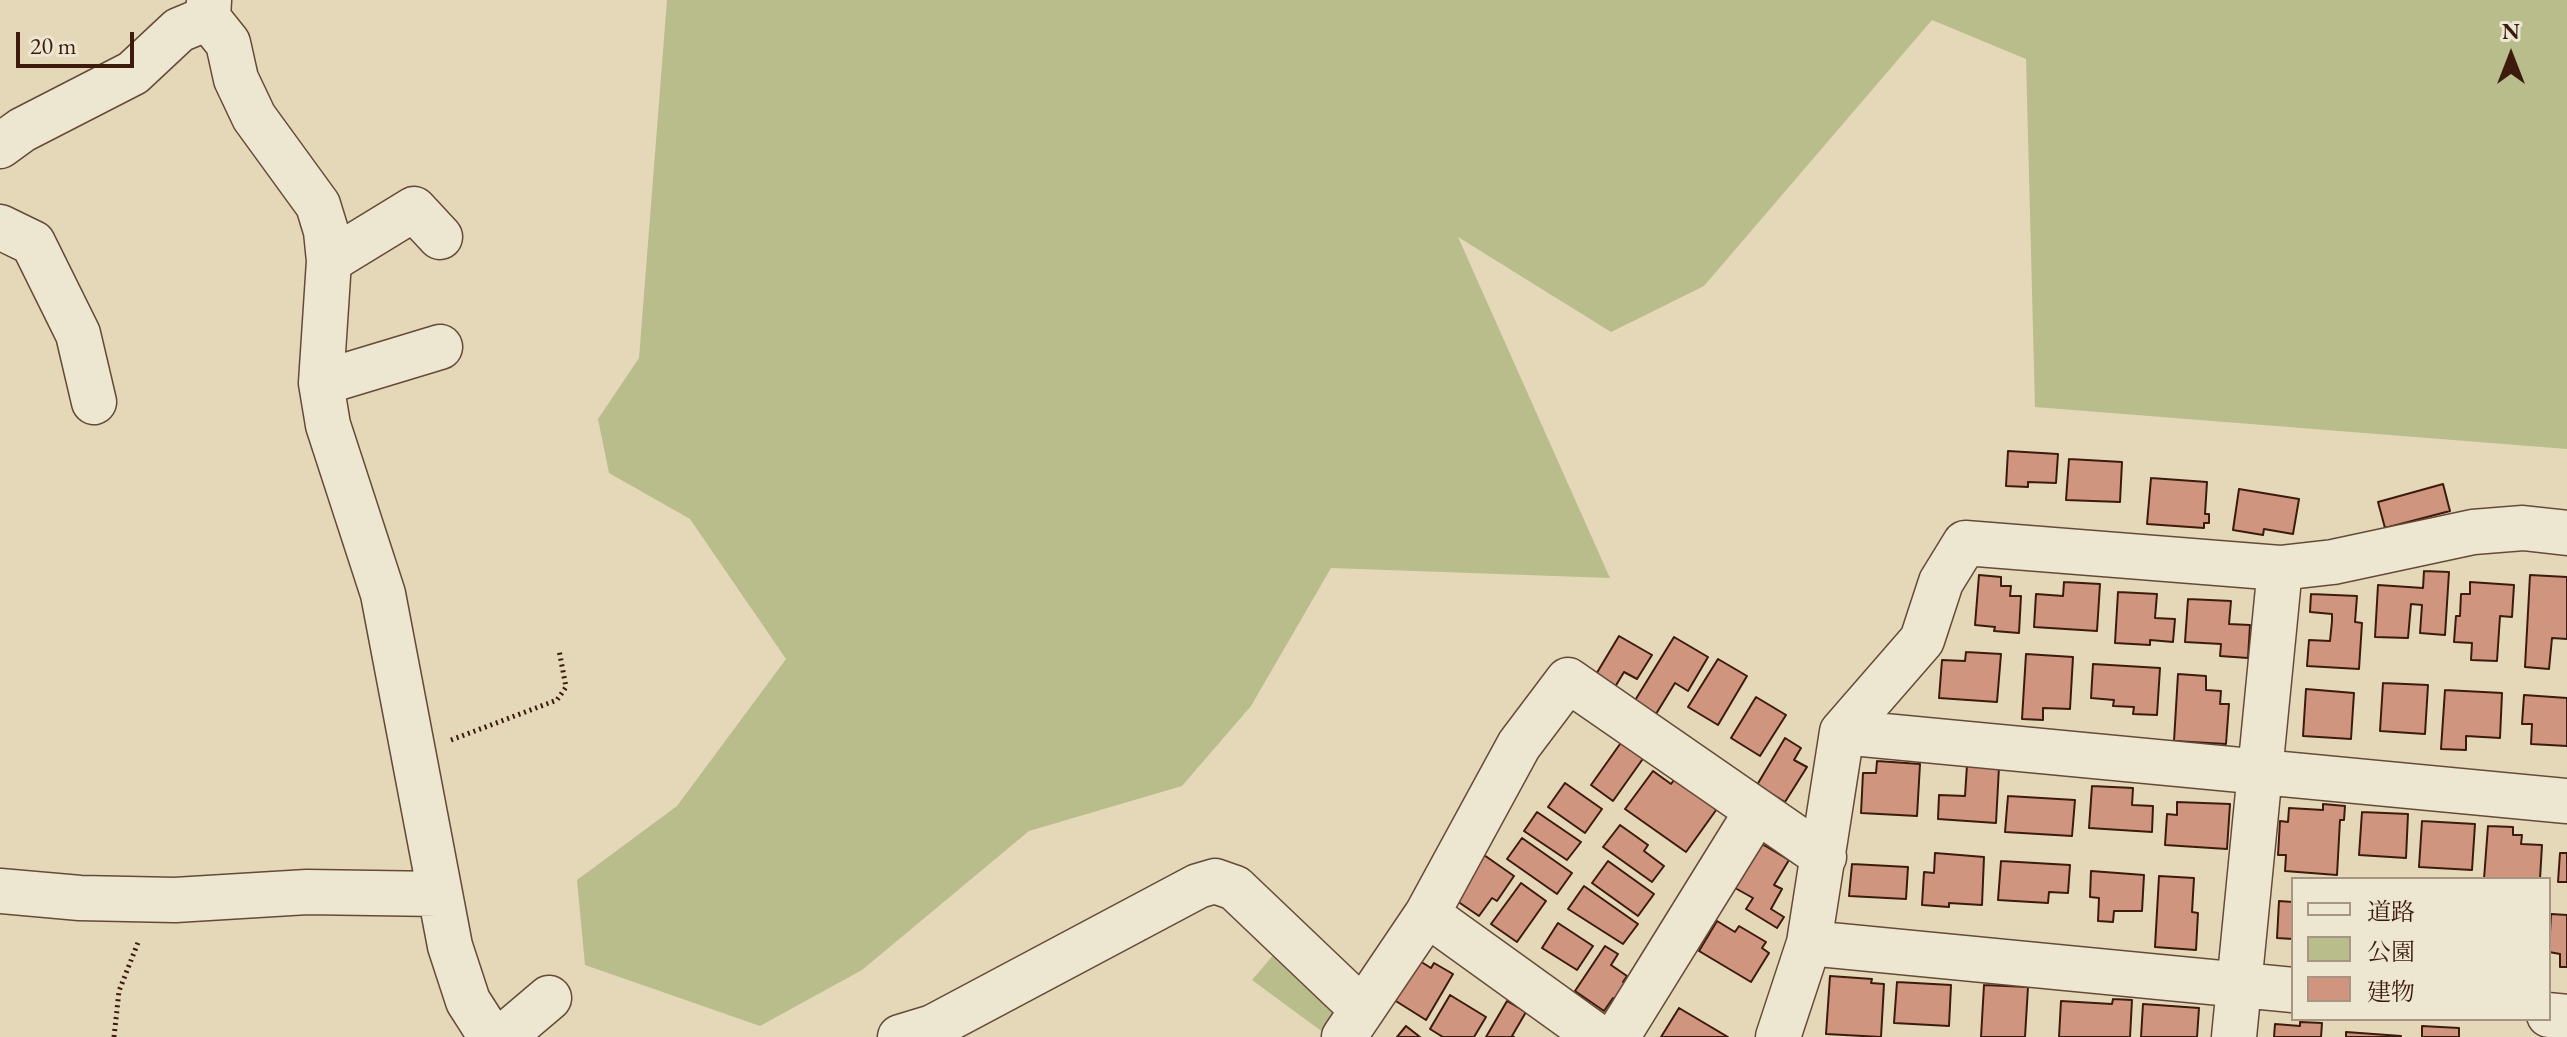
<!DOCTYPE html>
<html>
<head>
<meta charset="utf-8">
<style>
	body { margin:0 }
	#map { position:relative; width:2567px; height:1037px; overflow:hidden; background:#e4d8b8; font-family:"EB Garamond","Noto Serif JP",serif }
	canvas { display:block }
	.legend { position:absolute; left:2291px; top:877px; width:260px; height:144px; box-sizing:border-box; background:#ede6d1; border:2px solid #a69583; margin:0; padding:10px 14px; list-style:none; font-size:24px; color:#3c1b0d }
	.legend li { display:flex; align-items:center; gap:16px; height:40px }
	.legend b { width:40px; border:2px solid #a69583 }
	.north { position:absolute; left:2471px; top:16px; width:80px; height:80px; -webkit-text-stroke:6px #ede6d1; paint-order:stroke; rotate:0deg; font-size:22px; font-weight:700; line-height:32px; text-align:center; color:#3c1b0d }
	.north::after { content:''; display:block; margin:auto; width:28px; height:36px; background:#3c1b0d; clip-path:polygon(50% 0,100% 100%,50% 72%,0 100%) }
	.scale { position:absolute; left:16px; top:32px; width:118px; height:36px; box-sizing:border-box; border:4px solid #3c1b0d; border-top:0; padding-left:10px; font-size:24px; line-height:28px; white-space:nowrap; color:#3c1b0d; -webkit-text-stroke:6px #ede6d1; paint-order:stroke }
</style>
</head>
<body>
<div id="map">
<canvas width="2567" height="1037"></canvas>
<ul class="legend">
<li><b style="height:10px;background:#ede6d1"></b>道路</li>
<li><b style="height:22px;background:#b9bd8b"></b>公園</li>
<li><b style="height:22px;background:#d0957f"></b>建物</li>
</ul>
<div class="north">N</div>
<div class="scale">20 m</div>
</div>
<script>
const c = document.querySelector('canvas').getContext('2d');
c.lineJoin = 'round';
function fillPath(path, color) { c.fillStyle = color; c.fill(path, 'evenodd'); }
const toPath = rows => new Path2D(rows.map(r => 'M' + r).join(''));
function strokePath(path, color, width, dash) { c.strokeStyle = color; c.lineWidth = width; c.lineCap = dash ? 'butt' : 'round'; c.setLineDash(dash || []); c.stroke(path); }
const green = toPath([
	[667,0,2567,0,2567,449,2035,407,2026,59,1932,20,1704,286,1611,332,1458,237,1610,578,1331,568,1251,706,1182,786,1029,831,862,970,760,1026,585,965,577,880,677,806,786,659,690,519,609,473,598,419,639,358],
	[1276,952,1334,1000,1334,1019,1324,1033,1252,980]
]);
const building = toPath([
	[2008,451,2058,454,2056,483,2028,482,2028,487,2006,486,2008,451],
	[2069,459,2122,462,2120,502,2066,500,2069,459],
	[2151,478,2207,482,2205,514,2209,514,2209,523,2204,523,2204,528,2147,524,2151,478],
	[2443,484,2450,511,2385,528,2378,502,2443,484],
	[2239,489,2299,499,2293,534,2264,529,2263,535,2233,530,2239,489],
	[2424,571,2449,572,2445,635,2420,633,2422,605,2411,604,2408,638,2375,637,2378,585,2423,588,2424,571],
	[1979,575,2001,577,2001,586,2011,586,2010,596,2021,596,2019,633,1994,631,1995,627,1975,625,1979,575],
	[2530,575,2567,577,2567,639,2552,638,2549,669,2525,667,2530,575],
	[2064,582,2100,584,2097,631,2034,627,2036,594,2063,596,2064,582],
	[2470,582,2514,585,2512,617,2500,616,2497,661,2471,660,2472,643,2454,642,2456,616,2460,616,2461,594,2470,594,2470,582],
	[2118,592,2157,594,2155,618,2175,619,2173,642,2150,640,2150,645,2115,643,2118,592],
	[2311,594,2357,596,2355,622,2362,623,2359,669,2307,666,2309,640,2330,641,2332,621,2332,614,2310,612,2311,594],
	[2188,599,2231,601,2229,624,2250,625,2248,658,2220,656,2221,644,2185,642,2188,599],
	[1619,636,1652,655,1637,679,1624,672,1615,687,1595,676,1619,636],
	[1674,637,1708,657,1688,691,1675,683,1656,714,1634,702,1674,637],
	[1966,652,2001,654,1997,702,1939,698,1942,660,1965,661,1966,652],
	[2026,654,2073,657,2070,709,2043,708,2043,720,2022,719,2026,654],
	[1718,659,1747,676,1718,725,1688,707,1718,659],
	[2093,664,2160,668,2157,715,2133,714,2134,707,2113,706,2114,700,2091,698,2093,664],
	[2178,674,2206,676,2206,690,2221,691,2220,704,2229,704,2226,744,2174,741,2178,674],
	[2383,683,2428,685,2425,734,2380,731,2383,683],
	[2306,689,2354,693,2351,739,2303,736,2306,689],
	[2445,690,2502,693,2500,738,2466,736,2466,750,2441,749,2445,690],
	[2524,695,2567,698,2567,746,2531,744,2532,724,2522,724,2524,695],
	[1756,697,1786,715,1760,756,1731,738,1756,697],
	[1625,737,1647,753,1613,801,1591,785,1625,737],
	[1785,738,1801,748,1794,760,1807,767,1785,802,1757,785,1785,738],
	[1877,761,1920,764,1917,816,1861,813,1863,773,1876,773,1877,761],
	[1967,765,1999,767,1996,823,1938,819,1939,795,1965,796,1967,765],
	[1653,771,1671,784,1677,776,1719,806,1686,852,1625,809,1653,771],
	[1565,783,1602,809,1585,833,1548,807,1565,783],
	[2092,786,2133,788,2132,805,2153,806,2152,832,2089,828,2092,786],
	[2008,796,2075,800,2072,836,2005,832,2008,796],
	[2177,802,2230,804,2227,849,2165,845,2167,814,2177,815,2177,802],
	[2323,804,2345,806,2344,820,2340,820,2337,875,2285,871,2286,855,2278,855,2280,821,2288,822,2289,808,2323,810,2323,804],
	[1537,812,1581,842,1567,860,1524,831,1537,812],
	[2362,812,2408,814,2406,858,2359,855,2362,812],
	[2422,821,2475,824,2472,870,2419,867,2422,821],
	[1620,825,1648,845,1644,851,1664,866,1652,882,1603,847,1620,825],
	[2488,826,2513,827,2513,835,2522,835,2521,844,2542,845,2540,879,2484,879,2488,826],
	[1522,838,1572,873,1557,894,1507,859,1522,838],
	[1762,844,1789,860,1774,885,1782,889,1771,909,1784,917,1777,928,1746,909,1753,898,1735,888,1762,844],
	[1935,853,1984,857,1982,905,1949,903,1949,907,1922,905,1924,872,1934,873,1935,853],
	[2560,853,2567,853,2567,882,2558,882,2560,853],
	[1484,855,1514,876,1497,901,1492,898,1479,916,1454,899,1484,855],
	[1608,861,1654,894,1638,916,1592,883,1608,861],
	[2001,861,2070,865,2068,893,2049,892,2048,903,1998,900,2001,861],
	[1852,864,1908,867,1906,899,1849,896,1852,864],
	[2091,871,2144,875,2142,911,2114,911,2113,922,2098,921,2099,898,2090,897,2091,871],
	[2159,876,2194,878,2192,912,2198,913,2196,950,2155,947,2159,876],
	[1521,883,1546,901,1517,942,1491,924,1521,883],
	[1584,886,1638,924,1623,944,1568,909,1584,886],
	[2279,901,2293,902,2293,939,2277,938,2279,901],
	[2551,914,2567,915,2567,967,2560,967,2560,954,2549,952,2551,914],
	[1717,921,1735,932,1739,926,1766,942,1762,948,1769,953,1751,982,1699,951,1717,921],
	[1558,923,1593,946,1577,970,1542,948,1558,923],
	[1605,946,1618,954,1611,965,1627,976,1623,982,1631,987,1620,1003,1613,998,1604,1011,1575,991,1605,946],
	[1415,958,1431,968,1434,963,1453,974,1426,1020,1391,998,1415,958],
	[1830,976,1872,979,1871,983,1884,984,1881,1037,1826,1034,1830,976],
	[1897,982,1951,985,1949,1026,1894,1023,1897,982],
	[1984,985,2028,987,2025,1037,1981,1037,1984,985],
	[1450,995,1486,1017,1474,1037,1443,1037,1430,1029,1450,995],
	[2113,999,2132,1000,2130,1037,2059,1037,2061,1001,2112,1004,2113,999],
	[1507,1001,1526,1012,1512,1036,1514,1037,1486,1037,1507,1001],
	[2143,1004,2199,1008,2197,1037,2141,1037,2143,1004],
	[1679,1008,1728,1037,1661,1037,1679,1008],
	[2300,1022,2322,1023,2321,1037,2274,1037,2275,1024,2300,1026,2300,1022],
	[1406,1026,1420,1037,1397,1037,1406,1026],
	[2422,1026,2459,1028,2459,1037,2422,1037,2422,1026],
	[2346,1032,2401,1036,2401,1037,2346,1037,2346,1032]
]);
const path = toPath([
	[451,740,557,700,566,687,559,650],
	[114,1037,119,991,139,940]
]);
const minor = toPath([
	[209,0,208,18,228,43,236,79,254,117,318,205,326,231,329,261,321,383,328,425,383,594,450,946,468,1001,491,1037],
	[0,146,22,130,133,73,179,30,208,18],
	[0,227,33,243,78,334,94,402],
	[329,261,414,209,440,237],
	[321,383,440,347],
	[1842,732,2567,801],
	[0,891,80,898,175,900,307,892,438,894],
	[1427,914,1598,1037],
	[1809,943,2293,990],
	[2549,1015,2567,1017],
	[503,1037,549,998],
	[900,1037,933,1027,1198,886,1215,881,1235,888,1362,1009],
	[1344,1037,1427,914,1519,745,1568,680,1824,857],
	[1617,1037,1757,811],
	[1778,1037,1809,943,1842,732,1922,640,1941,582,1965,543,2280,568,2333,562,2473,532,2523,528,2567,533],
	[2234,1037,2280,568]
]);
fillPath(green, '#b9bd8b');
fillPath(building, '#d0957f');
strokePath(building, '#3c1b0d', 2);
strokePath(minor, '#664a38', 47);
strokePath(path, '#3c1b0d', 5, [2, 4]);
strokePath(minor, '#ede6d1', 44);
</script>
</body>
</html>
